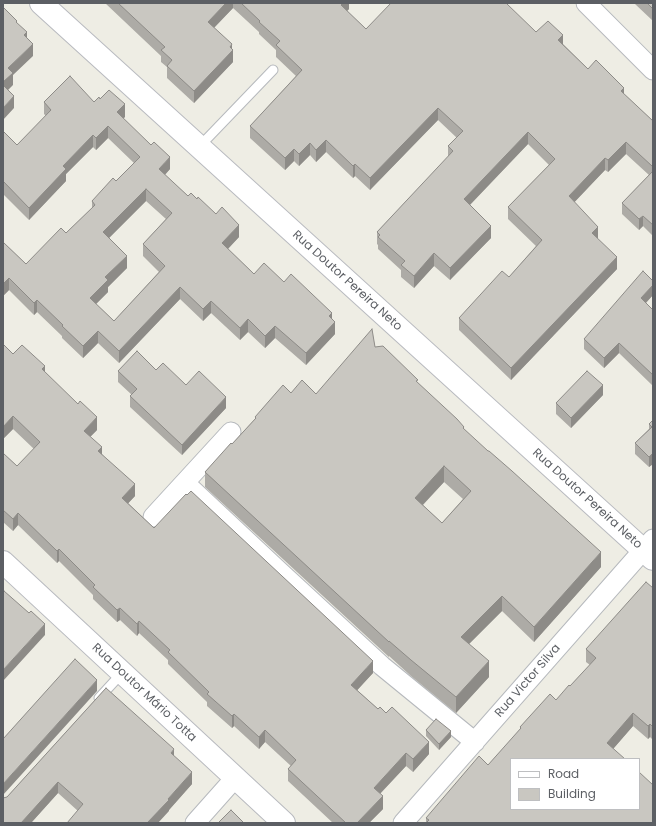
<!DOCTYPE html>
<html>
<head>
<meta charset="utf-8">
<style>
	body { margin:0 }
	#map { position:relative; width:656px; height:826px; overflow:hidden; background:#eeede4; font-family:Poppins,sans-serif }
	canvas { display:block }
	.frame { position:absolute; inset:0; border:4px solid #5c5f64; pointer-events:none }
	.legend { position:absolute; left:510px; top:758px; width:130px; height:52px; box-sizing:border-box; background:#fff; border:1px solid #bebfc1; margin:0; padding:5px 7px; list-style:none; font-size:12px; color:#5c5f64 }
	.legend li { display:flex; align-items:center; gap:8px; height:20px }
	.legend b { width:20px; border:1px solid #bebfc1 }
</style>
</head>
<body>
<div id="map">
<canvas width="656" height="826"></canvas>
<div class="frame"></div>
<ul class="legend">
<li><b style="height:5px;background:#fff"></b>Road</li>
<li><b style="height:11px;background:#c9c7c1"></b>Building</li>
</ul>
</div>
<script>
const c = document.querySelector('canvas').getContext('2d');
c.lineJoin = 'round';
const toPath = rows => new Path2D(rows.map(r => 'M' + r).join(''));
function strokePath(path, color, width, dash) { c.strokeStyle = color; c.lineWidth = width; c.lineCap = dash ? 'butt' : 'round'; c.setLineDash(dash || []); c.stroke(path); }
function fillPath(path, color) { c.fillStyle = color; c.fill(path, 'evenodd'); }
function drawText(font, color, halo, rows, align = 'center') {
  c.font = font + ' Poppins,sans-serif'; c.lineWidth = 3; c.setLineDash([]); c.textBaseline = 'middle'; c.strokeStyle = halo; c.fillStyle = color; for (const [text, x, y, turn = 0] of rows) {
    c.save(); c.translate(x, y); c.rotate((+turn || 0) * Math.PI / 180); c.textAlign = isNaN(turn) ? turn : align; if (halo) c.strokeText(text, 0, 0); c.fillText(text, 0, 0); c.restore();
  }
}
const lane = toPath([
	[199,147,273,70],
	[99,698,122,673]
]);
const street = toPath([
	[586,3,653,70],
	[185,483,280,572,382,666,475,742],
	[153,517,231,432],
	[195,823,235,778],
	[403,823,653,539]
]);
const secondary = toPath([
	[41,3,653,559],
	[3,562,284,823]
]);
const wall = toPath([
	[105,3,349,3,349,9,347,11,366,29,536,32,563,44,588,69,624,94,653,121,653,236,643,226,639,230,622,214,622,203,649,175,626,154,608,172,605,170,574,202,617,269,511,380,459,330,459,318,509,277,536,246,508,219,508,207,549,165,528,144,470,205,491,238,450,280,434,266,414,288,401,277,401,270,378,249,378,245,377,244,377,232,448,157,448,146,457,138,438,120,370,190,355,176,353,178,326,152,316,162,310,155,299,166,294,161,285,170,250,138,250,126,296,76,276,57,276,50,259,34,259,32,233,8,214,28,232,48,233,62,194,103,167,78,167,67,161,62,161,56],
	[635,3,653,3,653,21,635,4],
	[44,102,94,102,125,117,123,118,170,169,165,175,188,196,197,199,239,237,228,249,254,274,284,282,332,318,335,334,306,365,275,338,265,348,248,332,240,340,211,313,203,321,180,299,119,363,98,343,83,358,62,338,62,336,37,312,34,315,9,290,3,296,3,242,26,264,66,233,92,208,92,201,116,181,134,163,108,138,96,150,93,147,66,174,66,181,29,220,3,194,3,131,17,145,46,116,44,114],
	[146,201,166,219,143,244,143,256,159,272,114,321,96,304,108,292,108,287,127,268,109,238],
	[653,281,653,295,646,303,653,310,653,386,619,353,604,368,584,349,584,339],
	[3,344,13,354,45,372,97,430,90,437,102,454,135,496,128,503,154,528,373,673,357,690,378,709,429,754,413,772,406,766,380,794,383,809,369,823,333,823,288,781,288,769,291,766,265,742,259,749,234,726,232,728,207,706,207,702,168,664,168,660,139,633,137,636,120,620,117,622,93,599,93,595,59,561,57,563,18,525,13,531,3,522,3,453,17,466,34,449,13,429,3,439],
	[375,347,418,383,601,567,534,642,502,611,469,644,489,677,456,713,411,676,389,656,389,657,205,487,205,472,232,444,255,419,255,417,291,393,316,394],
	[444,482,463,499,442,523,423,505],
	[156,370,186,385,226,408,182,455,130,407,130,396,132,395,118,382,118,371],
	[603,395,571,428,556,414,556,403],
	[653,420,653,464,649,467,635,454,635,443,649,429,649,424],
	[653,588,653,738,652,739,650,737,648,739,633,726,613,749,653,823,426,823,426,818,488,765,520,730,520,727,556,700,570,686,590,665,586,662,586,649],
	[106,688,174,756,192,784,169,810,169,811,78,811,58,793,31,823,3,823,7,797],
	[426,730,451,737,439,750,426,736]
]);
const shadedWall = toPath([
	[226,3,233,3,233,8,208,34,208,22],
	[343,3,349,3,349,9,341,17,341,5],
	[27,32,27,44,24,35],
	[563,35,563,47,558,40],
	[33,44,33,56,13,75,13,85,3,95,3,82,8,68],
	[232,44,232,51,233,50,233,62,194,103,194,91],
	[624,88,624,100,621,91],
	[14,96,14,108,3,120,3,108],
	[125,104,125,117,117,124,117,112],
	[438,108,438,120,370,190,370,178],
	[108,126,108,138,96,150,96,138],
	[528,132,528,144,464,211,464,199],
	[93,135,93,147,66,174,66,181,29,220,29,208,63,166],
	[326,140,326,152,316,162,316,150],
	[626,142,626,154,608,172,608,160],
	[310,143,310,155,299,166,299,154],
	[294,149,294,161,285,170,285,158],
	[170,157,170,169,159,181,159,169],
	[605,158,605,170,569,208,569,196],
	[355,164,355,176,353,178,353,166],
	[653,164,653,176,652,178,652,166],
	[146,189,146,201,103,244,103,232],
	[643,216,643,226,639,230,639,219],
	[239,225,239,237,222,255,222,243],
	[491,226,491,238,450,280,450,268],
	[598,227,598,239,592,233],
	[434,253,434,266,414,288,414,276],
	[127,256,127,268,108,287,108,292,90,310,90,298,105,277],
	[617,257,617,269,511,380,511,368],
	[9,278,9,290,3,296,3,284],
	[653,285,653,295,641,308,641,298],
	[180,287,180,299,119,363,119,351],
	[37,300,37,312,34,315,34,303],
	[211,301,211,313,203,321,203,309],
	[332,313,332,325,335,322,335,334,306,365,306,353,329,316],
	[248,319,248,332,240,340,240,328],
	[275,326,275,338,265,348,265,336],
	[98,331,98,343,83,358,83,346],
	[619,343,619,353,604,368,604,358],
	[45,366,45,378,42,369],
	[603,385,603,395,571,428,571,418],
	[226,397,226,408,182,455,182,445],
	[13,416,13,429,3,439,3,427],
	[97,417,97,430,84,443,84,431],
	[102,447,102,459,98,451],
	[653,453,653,464,649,467,649,457],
	[444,466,444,482,415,513,415,498],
	[135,484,135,496,122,510,122,498],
	[18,513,18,525,13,531,13,519],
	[59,549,59,561,57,563,57,551],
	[601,552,601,567,534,642,534,627],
	[502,596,502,611,461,652,461,637],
	[120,608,120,620,117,622,117,610],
	[139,621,139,633,137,636,137,624],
	[45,624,45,635,3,681,3,670],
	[373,661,373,673,351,697,351,685],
	[489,661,489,677,456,713,456,697],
	[97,680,97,691,3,795,3,784],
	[633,713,633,726,607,756,607,743],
	[234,714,234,726,232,728,232,716],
	[650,724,650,737,648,739,648,726],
	[653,725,653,738,652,739,652,726],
	[265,730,265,742,259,749,259,737],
	[451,731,451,737,439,750,439,744],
	[429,742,429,754,413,772,413,759],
	[174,749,174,761,171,753],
	[406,753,406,766,374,800,374,788],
	[192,772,192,784,169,810,169,811,158,823,147,823],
	[58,782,58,793,31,823,21,823],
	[383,796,383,809,369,823,357,823]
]);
const building = toPath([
	[118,3,226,3,208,22,232,44,230,47,233,50,194,91,167,66,172,60,161,50,165,47,118,3],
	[241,3,343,3,341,5,366,29,391,3,506,3,536,32,548,21,563,35,558,40,588,69,596,60,624,88,621,91,653,121,653,164,652,166,626,142,608,160,605,158,569,196,598,227,592,233,617,257,511,368,459,318,502,271,509,277,542,240,508,207,555,159,528,132,464,199,491,226,450,268,434,253,414,276,401,265,405,261,378,237,380,235,377,232,453,151,448,146,463,131,438,108,370,178,355,164,353,166,326,140,316,150,310,143,299,154,294,149,285,158,250,126,302,70,276,45,280,41,259,22,260,21,241,3],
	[647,3,653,3,653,9,647,3],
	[3,7,17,21,16,22,27,32,24,35,33,44,8,68,13,73,3,82,3,7],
	[70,76,94,102,99,97,100,99,109,90,125,104,117,112,151,145,154,142,170,157,159,169,188,196,191,193,197,199,198,197,216,214,222,207,239,225,222,243,254,274,264,263,284,282,291,274,332,313,329,316,335,322,306,353,275,326,265,336,248,319,240,328,211,301,203,309,180,287,119,351,98,331,83,346,62,326,63,325,37,300,34,303,9,278,3,284,3,242,26,264,61,228,66,233,95,205,92,201,113,178,116,181,140,157,108,126,96,138,93,135,63,166,66,169,29,208,3,181,3,131,17,145,51,110,44,102,70,76],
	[146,189,172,213,143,244,165,266,114,321,90,298,108,280,105,277,127,256,103,232,146,189],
	[3,85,14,96,3,108,3,85],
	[653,171,653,225,643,216,639,219,622,203,653,171],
	[643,271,653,281,653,285,641,298,653,310,653,375,619,343,604,358,584,339,643,271],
	[372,329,375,347,383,346,418,380,416,381,457,419,464,427,463,428,488,451,489,451,512,471,601,552,534,627,502,596,461,637,489,661,456,697,411,660,389,641,389,642,205,472,231,443,232,444,256,418,255,417,283,385,291,393,302,380,316,394,372,329],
	[444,466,471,491,442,523,415,498,444,466],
	[3,344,13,354,22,345,45,366,42,369,78,404,80,401,97,417,84,431,102,447,98,451,135,484,122,498,154,528,186,494,187,495,191,491,373,661,351,685,378,709,380,707,386,713,392,707,429,742,413,759,406,753,374,788,383,796,357,823,346,823,288,769,296,760,265,730,259,737,234,714,232,716,207,694,209,692,168,652,170,650,139,621,137,624,120,608,117,610,93,587,95,585,59,549,57,551,18,513,13,519,3,510,3,453,17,466,40,442,13,416,3,427,3,344],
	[137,351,156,370,163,363,186,385,199,371,226,397,182,445,130,396,137,389,118,371,137,351],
	[587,371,603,385,571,418,556,403,587,371],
	[653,420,653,453,649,457,635,443,652,427,649,424,653,420],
	[646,582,653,588,653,725,652,726,650,724,648,726,633,713,607,743,625,759,511,759,511,809,639,809,639,772,653,785,653,823,426,823,429,820,426,818,479,756,488,765,521,728,520,727,550,694,556,700,569,685,570,686,596,658,586,649,646,582],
	[4,591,29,613,31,611,45,624,3,670,3,592,4,591],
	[75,659,97,680,3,784,3,739,75,659],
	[106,688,174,749,171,753,192,772,168,799,169,800,147,823,67,823,83,804,58,782,21,823,3,823,3,798,7,797,106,688],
	[436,719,451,731,439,744,426,730,436,719],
	[231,810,244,823,218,823,231,810]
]);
const streetNames = [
	["Rua Doutor Pereira Neto",347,281,42],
	["Rua Doutor Pereira Neto",587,499,42],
	["Rua Victor Silva",528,681,-49],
	["Rua Doutor Mário Totta",144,693,43]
];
strokePath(lane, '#b6b9bd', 11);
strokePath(street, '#b6b9bd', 21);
strokePath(secondary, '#b8babf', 24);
strokePath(lane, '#fff', 9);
strokePath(street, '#fff', 19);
strokePath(secondary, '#fff', 22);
fillPath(wall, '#adaba6');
fillPath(shadedWall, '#8d8b87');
fillPath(building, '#c9c7c1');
strokePath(building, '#8d8b87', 1);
drawText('12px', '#5c5f64', '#fff', streetNames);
</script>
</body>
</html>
